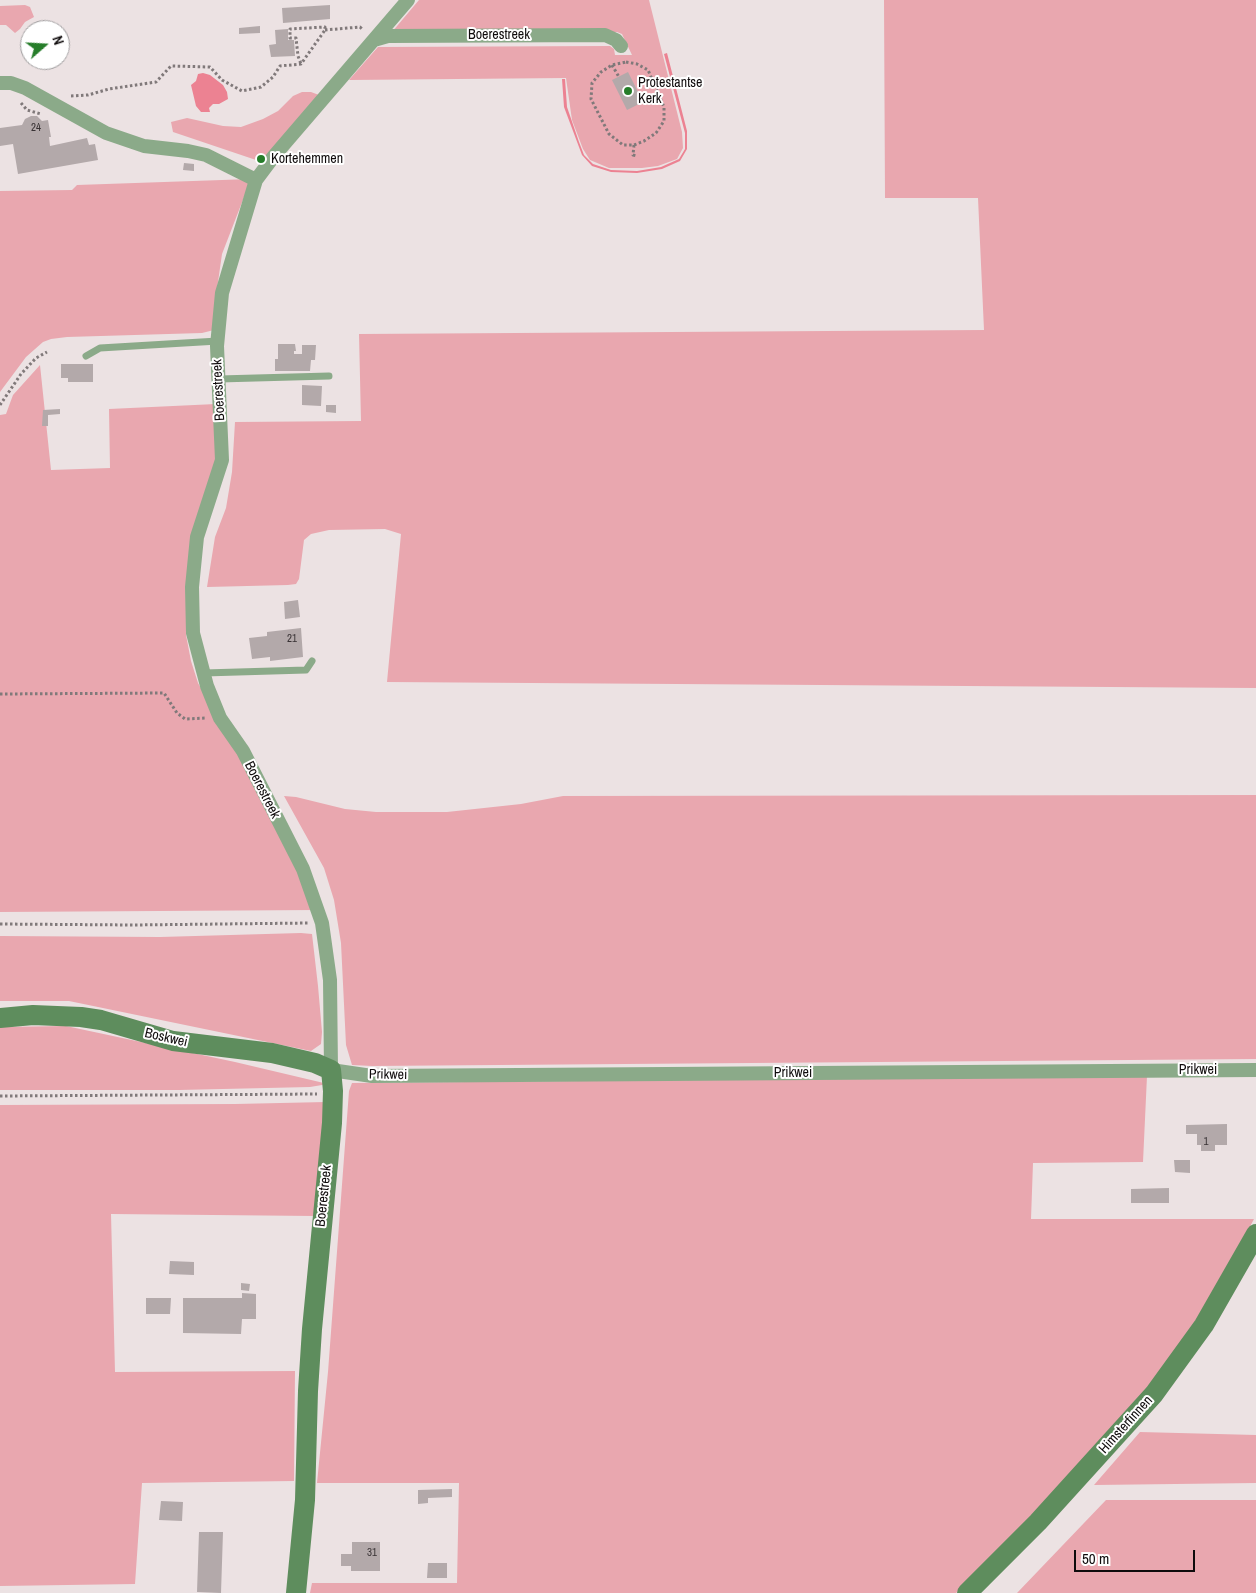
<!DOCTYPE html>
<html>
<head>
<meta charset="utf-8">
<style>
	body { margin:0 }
	#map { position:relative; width:1256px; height:1593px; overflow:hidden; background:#ece2e3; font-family:"Archivo Narrow",sans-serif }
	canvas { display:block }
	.north { position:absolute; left:20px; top:20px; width:50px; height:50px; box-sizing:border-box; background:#fff; border:1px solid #9f9d9e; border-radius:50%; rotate:71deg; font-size:14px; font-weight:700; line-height:20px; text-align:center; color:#0f0b0c }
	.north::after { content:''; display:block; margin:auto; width:18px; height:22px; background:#267d2a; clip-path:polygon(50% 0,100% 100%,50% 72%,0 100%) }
	.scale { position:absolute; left:1074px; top:1550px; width:121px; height:22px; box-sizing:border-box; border:2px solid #0f0b0c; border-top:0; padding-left:6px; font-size:15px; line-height:18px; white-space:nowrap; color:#0f0b0c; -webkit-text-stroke:4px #fff; paint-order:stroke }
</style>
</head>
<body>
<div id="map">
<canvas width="1256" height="1593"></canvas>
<div class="north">N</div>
<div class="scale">50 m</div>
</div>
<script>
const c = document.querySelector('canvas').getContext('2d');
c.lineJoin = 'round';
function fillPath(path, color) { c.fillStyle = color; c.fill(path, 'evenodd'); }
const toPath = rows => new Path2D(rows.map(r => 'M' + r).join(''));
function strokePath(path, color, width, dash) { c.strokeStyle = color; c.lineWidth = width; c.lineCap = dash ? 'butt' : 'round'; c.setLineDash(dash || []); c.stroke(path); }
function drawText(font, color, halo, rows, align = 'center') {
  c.font = font + ' "Archivo Narrow",sans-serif'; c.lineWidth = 4; c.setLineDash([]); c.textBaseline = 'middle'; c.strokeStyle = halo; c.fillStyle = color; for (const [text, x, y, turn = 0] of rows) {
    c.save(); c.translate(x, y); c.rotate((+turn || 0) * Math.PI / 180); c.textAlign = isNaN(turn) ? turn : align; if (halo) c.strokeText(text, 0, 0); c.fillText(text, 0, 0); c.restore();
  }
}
const green = toPath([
	[419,0,649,0,682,132,683,148,677,159,658,166,642,168,609,168,590,160,583,149,572,120,566,78,349,80,378,47,610,46,614,49,615,55,632,55,622,34,617,32,392,32],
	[884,0,1256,0,1256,688,387,682,401,534,385,529,329,530,311,534,304,540,299,579,296,584,288,585,207,587,215,537,226,508,232,472,235,422,361,421,359,334,984,330,978,198,885,198],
	[25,5,30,7,34,17,25,22,20,29,15,33,6,25,0,25,0,6],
	[302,92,311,92,319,95,265,159,256,160,173,132,171,122,187,118,223,126,241,127,263,119,278,111,293,96],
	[251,179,222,254,214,310,214,330,202,333,67,337,51,339,43,342,26,357,0,392,0,191,72,190,77,185],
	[40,365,51,470,110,468,109,409,216,404,217,466,187,589,186,635,191,661,198,683,212,709,223,726,317,910,0,912,0,415,6,414,13,395],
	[1256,795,1256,1059,372,1066,352,1065,346,1045,341,943,334,900,324,868,284,796,296,797,345,809,376,812,447,812,521,804,563,796],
	[301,933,312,934,318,986,322,1032,321,1044,311,1051,69,1001,0,1001,0,936,160,937],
	[66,1026,235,1062,328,1084,310,1087,179,1090,0,1090,0,1027],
	[1147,1076,1143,1162,1033,1163,1031,1219,1254,1219,1219,1285,1191,1332,1134,1404,1004,1548,956,1593,310,1593,312,1583,457,1583,459,1483,317,1483,328,1372,349,1091,352,1083],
	[326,1102,315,1216,111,1214,115,1372,295,1371,294,1481,142,1483,135,1584,0,1586,0,1105,235,1104],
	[1140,1432,1256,1435,1256,1483,1094,1485],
	[1106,1500,1256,1500,1256,1593,1017,1593]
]);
const water = toPath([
	[667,53,687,131,687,149,680,161,662,169,637,173,611,172,592,166,582,155,564,107,562,79,565,79,567,107,579,142,584,155,593,164,611,170,637,171,661,167,679,159,685,149,685,133,664,54],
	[203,73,210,75,223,85,227,92,228,99,219,104,213,104,209,108,210,112,201,112,196,106,191,85,196,81,198,74]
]);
const building = toPath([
	[330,5,330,19,283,23,282,8],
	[260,26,260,33,239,34,239,28],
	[288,29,288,40,294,40,295,56,271,57,269,45,276,44,275,30],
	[628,72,643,102,627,110,612,80],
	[31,116,37,116,42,121,48,120,51,137,49,137,50,146,87,138,89,145,95,144,98,160,18,174,13,144,0,146,0,128,22,125,25,119],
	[184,163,194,164,194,171,183,170],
	[278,344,295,344,296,351,294,351,294,354,302,354,302,345,316,345,315,360,311,360,310,371,275,371,275,359,278,359],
	[61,364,93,364,93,382,68,382,68,378,61,378],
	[302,385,322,386,321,406,302,405],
	[326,405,336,405,336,413,326,412],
	[60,409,60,414,48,415,48,426,42,426,43,410],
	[298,600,300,617,285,619,284,602],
	[301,628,303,657,270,661,270,657,252,659,249,638,267,636,267,632],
	[1227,1124,1227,1145,1215,1145,1215,1151,1201,1151,1201,1145,1197,1145,1197,1134,1186,1134,1186,1125],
	[1174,1160,1190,1160,1190,1173,1175,1172],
	[1169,1188,1169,1203,1131,1203,1131,1189],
	[170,1261,194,1262,194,1275,169,1274],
	[241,1283,250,1284,249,1291,241,1290],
	[242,1293,256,1294,256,1319,242,1319,241,1334,183,1333,183,1298,242,1298],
	[146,1298,171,1298,170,1314,146,1314],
	[452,1489,452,1497,428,1498,428,1503,418,1504,418,1490],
	[161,1501,183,1502,182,1521,159,1520],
	[199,1532,223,1532,221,1593,197,1592],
	[352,1542,380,1542,380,1571,351,1571,351,1566,341,1566,341,1554,352,1554],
	[428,1563,447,1563,447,1578,427,1578]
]);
const path = toPath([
	[325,30,360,27,363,30],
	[626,62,637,64,648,70,664,107,664,121,656,133,644,141,634,145,623,145,609,134,591,99,592,83,601,72,612,65,626,62],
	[612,65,619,77],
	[71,96,88,95,109,89,156,82,171,66,210,67,222,80,242,91,261,87,273,77,280,66,301,64,325,30,325,27,290,29,290,38,296,38,298,56,301,64],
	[21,103,27,110,41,114],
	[634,145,633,155,637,156],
	[0,405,21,374,36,358,47,352],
	[0,694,164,693,177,713,185,719,207,718],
	[0,924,134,925,309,923],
	[0,1096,317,1094]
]);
const lane = toPath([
	[86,356,100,348,218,341],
	[219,379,329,376],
	[204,673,306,670,312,661]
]);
const street = toPath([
	[408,0,274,156,256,180,222,293,217,346,222,460,197,537,192,587,193,633,207,686,220,718,243,751,303,869,322,923,330,980,331,1070,372,1076,1256,1070],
	[374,40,388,36,605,35,616,40,621,46],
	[0,83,11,83,25,88,106,133,144,146,188,151,206,155,256,180]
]);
const secondary = toPath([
	[0,1018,33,1015,81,1017,101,1020,173,1041,272,1053,315,1063,331,1070,333,1091,332,1123,312,1329,308,1391,305,1500,296,1593],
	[967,1593,1038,1522,1154,1394,1204,1325,1256,1234]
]);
const markers = [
	[628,91,5,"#267d2a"],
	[261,159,5,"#267d2a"]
];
const numberNames = [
	["24",36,128],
	["21",292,639],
	["1",1206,1142],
	["31",372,1553]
];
const streetNames = [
	["Boerestreek",499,35],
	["Boerestreek",219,390,-93],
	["Boerestreek",262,790,63],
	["Boskwei",166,1038,13],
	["Prikwei",1198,1070],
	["Prikwei",793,1073],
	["Prikwei",388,1075,1],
	["Boerestreek",324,1196,-84],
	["Himsterfinnen",1126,1425,-48]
];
const poiNames = [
	["Protestantse",638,83],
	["Kerk",638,99],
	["Kortehemmen",271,159]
];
fillPath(green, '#e9a7af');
fillPath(water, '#ec8292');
fillPath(building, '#b3a9aa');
strokePath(path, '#80797a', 3, [2.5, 2.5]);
strokePath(lane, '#8baa89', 7);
strokePath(street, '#8baa89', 14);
strokePath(secondary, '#5e8d5d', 20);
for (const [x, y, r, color] of markers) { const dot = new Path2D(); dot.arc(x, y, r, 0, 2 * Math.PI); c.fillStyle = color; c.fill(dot); strokePath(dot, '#fff', 2); }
drawText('11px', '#383234', null, numberNames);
drawText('14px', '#0f0b0c', '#fff', streetNames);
drawText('14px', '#0f0b0c', '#fff', poiNames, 'left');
</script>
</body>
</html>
